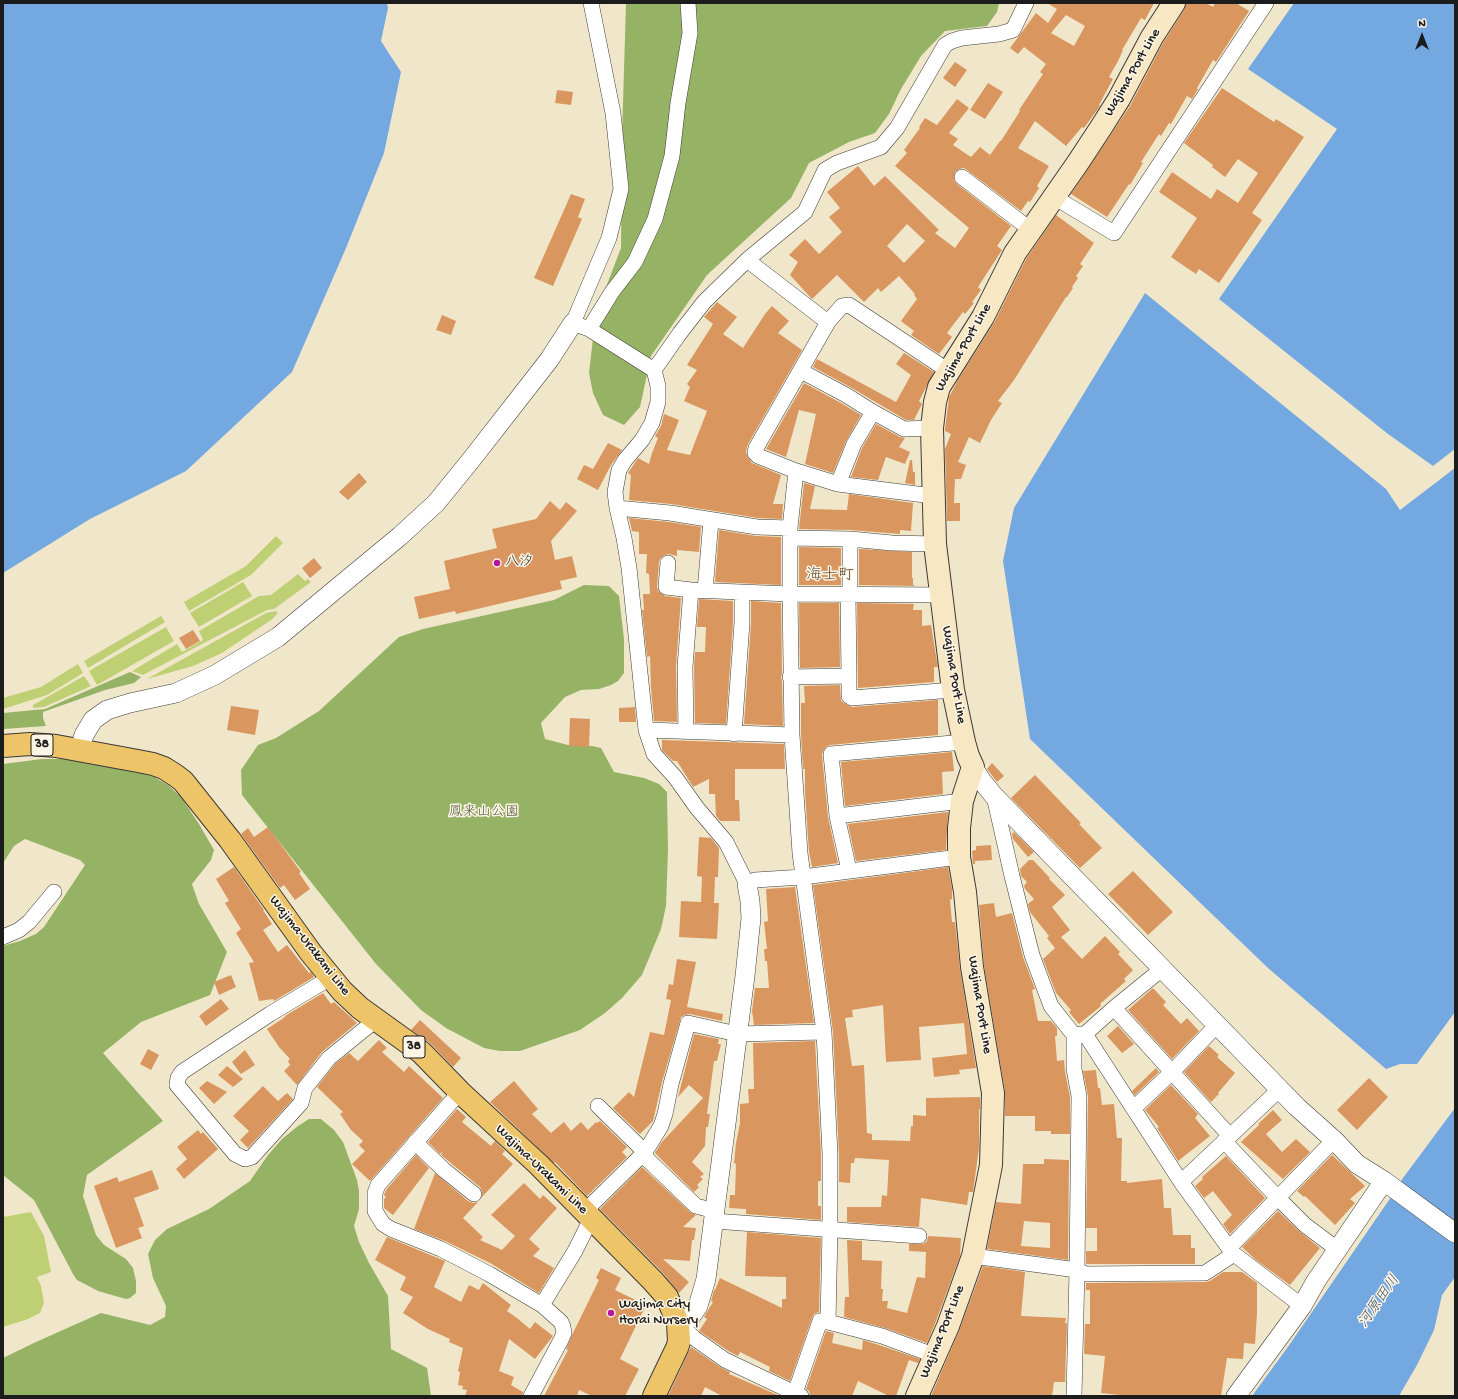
<!DOCTYPE html>
<html>
<head>
<meta charset="utf-8">
<style>
	body { margin:0 }
	#map { position:relative; width:1458px; height:1399px; overflow:hidden; background:#f0e7cb; font-family:"Gochi Hand",sans-serif }
	canvas { display:block }
	.frame { position:absolute; inset:0; border:4px solid #1c1c1c; pointer-events:none }
	.north { position:absolute; left:1402px; top:16px; width:40px; height:40px; -webkit-text-stroke:3px #fcf5e5; paint-order:stroke; rotate:0deg; font-size:11px; font-weight:700; line-height:16px; text-align:center; color:#1c1c1c }
	.north::after { content:''; display:block; margin:auto; width:14px; height:18px; background:#1c1c1c; clip-path:polygon(50% 0,100% 100%,50% 72%,0 100%) }
</style>
</head>
<body>
<div id="map">
<canvas width="1458" height="1399"></canvas>
<div class="frame"></div>
<div class="north">N</div>
</div>
<script>
const c = document.querySelector('canvas').getContext('2d');
c.lineJoin = 'round';
function fillPath(path, color) { c.fillStyle = color; c.fill(path, 'evenodd'); }
const toPath = rows => new Path2D(rows.map(r => 'M' + r).join(''));
function strokePath(path, color, width, dash) { c.strokeStyle = color; c.lineWidth = width; c.lineCap = dash ? 'butt' : 'round'; c.setLineDash(dash || []); c.stroke(path); }
function drawText(font, color, halo, rows, align = 'center') {
  c.font = font + ' "Gochi Hand","Klee One",sans-serif'; c.lineWidth = 3; c.setLineDash([]); c.textBaseline = 'middle'; c.strokeStyle = halo; c.fillStyle = color; for (const [text, x, y, turn = 0] of rows) {
    c.save(); c.translate(x, y); c.rotate((+turn || 0) * Math.PI / 180); c.textAlign = isNaN(turn) ? turn : align; if (halo) c.strokeText(text, 0, 0); c.fillText(text, 0, 0); c.restore();
  }
}
const green = toPath([
	[276,536,283,543,251,575,189,611,184,602,246,566],
	[298,574,305,581,308,579,311,582,274,609,267,610,143,675,132,671,177,644,182,652,203,640,199,631,259,596,271,595],
	[243,582,252,596,199,627,190,613],
	[276,611,278,613,271,620,222,653,193,666,147,679,266,613],
	[161,616,165,622,88,668,84,661],
	[166,627,174,641,97,685,89,671],
	[78,664,83,673,47,695,3,709,3,698,41,687],
	[84,676,91,686,44,707,33,708,33,705],
	[31,1212,44,1236,51,1272,37,1277,41,1286,44,1303,40,1313,28,1319,3,1327,3,1217]
]);
const forest = toPath([
	[626,3,999,3,997,12,987,26,945,31,921,56,901,89,889,114,875,133,849,142,809,163,791,198,707,275,651,356,640,407,624,425,603,415,593,393,589,373,596,313,621,248,622,137],
	[584,585,609,586,619,596,624,639,624,673,618,681,611,685,599,689,581,690,565,697,541,723,545,739,568,745,592,746,601,748,614,772,644,778,659,784,667,792,668,850,666,906,661,929,642,975,622,998,605,1013,580,1030,520,1051,500,1051,484,1048,446,1028,421,1010,376,964,242,795,241,770,258,745,276,738,319,711,399,637,423,629,554,600],
	[130,672,141,677,134,683,105,690,43,712,43,718,46,726,3,729,3,713,45,709],
	[42,759,74,759,110,762,154,777,168,785,181,797,199,824,214,850,211,860,192,884,199,904,227,952,210,995,141,1022,103,1053,163,1121,87,1175,83,1196,96,1235,104,1245,126,1259,133,1268,136,1281,136,1293,130,1298,126,1299,98,1291,77,1280,73,1274,34,1200,3,1175,3,946,20,941,36,934,44,927,85,865,80,860,25,839,14,846,3,863,3,764],
	[309,1119,321,1119,334,1130,343,1142,357,1180,359,1191,359,1209,354,1226,359,1242,369,1263,388,1296,391,1349,427,1368,431,1396,3,1396,3,1358,36,1342,101,1313,150,1325,165,1317,166,1306,153,1278,148,1254,155,1240,167,1229,209,1209,250,1181,268,1155,282,1139,298,1126]
]);
const water = toPath([
	[3,3,387,3,388,8,381,41,401,72,384,153,346,248,292,372,186,471,90,519,3,573],
	[1294,3,1453,3,1455,4,1455,449,1433,466,1388,434,1219,299,1337,129,1248,69],
	[1145,293,1386,489,1400,510,1455,468,1455,1012,1417,1064,1400,1064,1386,1069,1268,968,1030,739,1003,561,1014,508],
	[1455,1108,1455,1277,1442,1295,1434,1330,1417,1365,1399,1396,1252,1396,1290,1344,1389,1200,1403,1178]
]);
const building = toPath([
	[1047,3,1154,3,1145,20,1141,18,1122,50,1123,50,1118,61,1109,77,1113,79,1099,105,1100,106,1084,128,1082,127,1066,146,1035,121,1018,148,1049,166,1037,186,1039,188,1030,202,1028,201,1021,211,967,170,964,168,959,169,955,172,954,180,957,184,1011,226,997,246,1002,250,978,287,981,290,972,302,974,303,965,314,963,312,947,333,952,337,939,354,911,335,914,331,901,321,917,299,914,295,915,294,899,276,881,292,878,288,864,302,837,275,812,299,790,275,798,262,789,255,805,239,819,254,842,232,829,217,840,208,827,192,858,166,874,186,885,176,939,230,935,233,955,248,969,228,895,166,907,153,904,150,920,128,919,127,925,118,937,125,957,99,969,108,949,133,958,139,953,145,971,157,980,147,990,155,1000,141,1001,141,1020,111,1019,110,1043,74,1040,72,1046,64,1024,47,1018,54,1010,48,1036,13,1048,23,1057,9],
	[1066,15,1085,26,1074,46,1051,33],
	[907,224,925,241,904,263,887,246],
	[1186,3,1206,3,1213,7,1215,3,1236,3,1249,11,1216,62,1213,60,1197,88,1198,89,1192,99,1187,96,1171,124,1169,123,1161,136,1159,134,1141,162,1143,163,1130,185,1129,184,1107,217,1071,194,1130,106,1163,43,1184,10],
	[955,62,967,70,955,87,943,78],
	[988,83,1003,92,985,119,970,110],
	[1222,88,1274,122,1276,119,1304,137,1252,213,1262,220,1219,283,1199,269,1196,274,1171,257,1197,218,1159,192,1172,172,1211,199,1217,189,1238,203,1258,173,1238,159,1225,177,1212,167,1213,165,1184,143],
	[557,90,573,92,571,105,555,103],
	[571,194,585,199,578,217,582,219,553,286,534,278],
	[1056,215,1094,243,1080,264,1083,266,1076,276,1078,278,1072,287,1073,288,1067,297,1066,297,1014,380,998,401,1002,403,991,420,980,443,969,437,958,462,966,465,961,479,955,479,954,503,960,503,960,521,947,521,945,449,951,434,945,431,945,429,949,397,958,380,994,323,1026,259],
	[717,302,737,317,723,334,743,348,765,314,772,306,789,321,778,333,802,350,748,444,746,451,747,456,752,463,781,475,773,504,783,504,782,519,758,518,671,504,629,500,631,475,628,473,638,458,649,464,652,453,658,438,655,436,661,426,664,414,679,420,667,450,690,455,707,411,684,401,690,387,687,384,697,370,687,365,713,324,704,317],
	[442,315,456,321,451,335,436,330],
	[904,353,934,372,919,401,922,404,914,420,906,420,850,387,813,367,817,359,896,402,911,375,896,364],
	[804,383,841,403,861,415,846,441,833,473,805,464,816,414,799,410,786,457,766,449],
	[876,424,900,437,905,438,899,447,910,452,905,464,886,457,878,480,851,477,862,448],
	[608,443,622,450,611,465,598,490,577,479,584,465,593,469],
	[910,460,912,460,913,472,915,472,915,485,905,483],
	[359,473,367,482,348,500,339,492],
	[804,483,815,486,810,509,847,510,849,494,913,503,911,531,900,530,900,534,850,530,799,529],
	[550,501,560,510,566,502,577,511,551,541,555,560,572,556,577,577,560,581,562,589,456,614,455,611,419,619,414,597,450,589,444,561,497,548,492,529,536,519],
	[629,518,669,522,701,527,699,552,677,550,677,556,669,554,665,555,661,558,659,562,657,586,658,591,665,596,681,598,676,666,677,722,654,721,651,688,650,656,647,657,642,610,644,610,643,594,650,594,649,574,646,573,647,554,639,554,639,532,632,531],
	[719,530,756,536,781,537,781,585,715,582],
	[799,547,841,548,841,585,799,585],
	[859,549,912,552,912,578,913,578,913,585,915,586,859,585],
	[314,558,322,568,310,578,302,568],
	[699,599,733,601,733,623,726,724,695,723,694,667,695,652,705,652,706,627,697,627],
	[751,601,781,603,782,673,781,678,782,681,783,726,744,724,751,624],
	[799,603,839,603,840,667,800,668],
	[857,603,914,604,913,610,922,610,922,626,931,625,936,656,938,667,934,667,934,682,858,688],
	[193,630,200,641,186,649,179,638],
	[840,685,841,701,847,705,852,707,938,700,938,735,830,745,826,747,823,751,822,755,828,817,838,863,812,867,809,852,805,792,805,769,803,769,801,735,801,703,805,703,804,686],
	[231,706,259,710,255,735,227,730],
	[635,707,636,722,619,722,619,708],
	[570,718,590,719,589,747,569,746],
	[662,740,784,744,785,769,735,769,735,800,739,800,740,821,720,821,716,816,715,794,709,794,709,779,693,787,677,761,673,761,662,750],
	[952,752,954,771,942,772,943,794,845,806,841,762],
	[992,763,1004,776,997,782,987,769],
	[1035,775,1081,823,1079,824,1102,848,1080,868,1011,798],
	[948,812,946,850,856,861,848,824],
	[268,827,301,872,299,873,310,889,295,900,284,885,280,888,241,834,248,828,254,837],
	[1014,832,1034,852,1028,857,1013,839,1012,834],
	[699,837,711,838,719,848,718,877,715,877,714,903,719,903,717,939,679,937,681,901,701,902,702,877,697,876],
	[991,845,992,860,975,861,975,864,973,864,972,851,976,850,976,846],
	[1029,860,1033,860,1050,878,1049,879,1065,895,1052,907,1070,930,1061,937,1082,959,1105,936,1120,952,1118,954,1133,970,1124,979,1126,981,1100,1004,1101,1006,1079,1024,1069,1012,1071,1010,1056,993,1043,959,1055,948,1047,938,1049,936,1030,912,1028,904,1034,899,1025,889,1024,886,1027,882,1021,876,1020,869],
	[234,867,264,910,263,910,272,924,263,930,278,952,287,945,309,973,311,972,314,977,274,1001,273,999,259,1001,249,963,254,962,236,933,241,929,225,903,229,901,216,879],
	[948,867,952,889,952,899,950,900,952,922,955,922,960,969,976,1068,959,1070,960,1074,934,1077,932,1058,967,1054,964,1023,919,1027,921,1060,886,1062,883,1005,852,1010,853,1017,845,1018,852,1066,864,1065,867,1133,872,1134,872,1140,910,1141,911,1126,913,1126,913,1115,926,1116,926,1098,980,1097,980,1109,979,1109,979,1148,973,1192,969,1192,967,1205,921,1198,919,1227,847,1222,847,1207,881,1207,882,1195,887,1196,889,1160,855,1158,854,1163,851,1163,850,1183,839,1182,839,1154,833,1032,813,885],
	[1133,871,1173,912,1148,935,1108,894],
	[795,887,814,1023,754,1025,752,1011,755,988,769,988,767,961,765,961,764,949,767,949,764,922,768,921,766,889],
	[994,903,996,917,1012,913,1023,957,1035,989,1032,990,1038,1021,1051,1021,1057,1028,1057,1036,1055,1036,1057,1061,1064,1060,1065,1072,1070,1097,1070,1134,1051,1134,1051,1131,1035,1131,1035,1116,1005,1116,1005,1091,984,965,979,905],
	[677,959,696,962,687,1007,723,1014,722,1021,690,1014,685,1015,681,1017,662,1082,653,1121,640,1134,613,1108,629,1092,634,1097,650,1032,664,1035,671,1000,666,999,669,984,673,985],
	[231,975,236,987,219,995,214,982],
	[1153,988,1166,1002,1163,1005,1181,1024,1187,1018,1199,1031,1172,1059,1128,1010],
	[323,993,331,1004,334,1002,357,1023,322,1052,297,1085,284,1071,290,1065,288,1061,290,1059,279,1047,267,1029,285,1017,285,1016],
	[221,999,229,1009,206,1026,199,1016],
	[420,1020,461,1058,453,1067,430,1043,411,1030],
	[1118,1026,1134,1044,1122,1053,1107,1036],
	[694,1034,719,1039,718,1044,721,1044,717,1061,714,1061,707,1114,710,1114,708,1127,706,1127,705,1146,692,1162,704,1174,700,1177,703,1179,697,1185,699,1187,694,1192,655,1153,661,1143,703,1098,689,1085,678,1097],
	[379,1040,387,1048,382,1052,404,1072,409,1066,443,1098,370,1181,352,1164,365,1151,359,1145,363,1141,351,1130,340,1114,343,1112,317,1087,335,1064,349,1053,358,1061],
	[815,1041,821,1154,821,1181,818,1181,818,1206,821,1206,821,1220,746,1214,746,1209,729,1208,730,1195,735,1195,736,1164,734,1163,736,1143,740,1123,740,1104,749,1103,748,1089,754,1089,753,1043],
	[1209,1046,1219,1055,1217,1057,1235,1073,1218,1093,1219,1094,1211,1102,1184,1072],
	[148,1049,159,1055,151,1070,140,1064],
	[245,1050,255,1065,241,1074,232,1062],
	[227,1066,243,1079,233,1087,218,1075],
	[1156,1068,1159,1072,1135,1095,1132,1091],
	[1096,1070,1098,1088,1100,1088,1102,1105,1114,1104,1117,1138,1122,1138,1121,1181,1127,1181,1127,1183,1162,1179,1164,1208,1171,1208,1173,1235,1191,1235,1191,1248,1195,1248,1195,1264,1086,1264,1086,1251,1097,1251,1097,1228,1086,1228,1088,1096,1083,1071],
	[1369,1078,1388,1097,1357,1130,1337,1110],
	[207,1081,227,1092,214,1104,199,1088],
	[514,1081,538,1109,532,1114,551,1133,564,1122,571,1131,581,1122,588,1130,596,1122,597,1123,600,1121,627,1147,622,1152,627,1157,587,1196,555,1162,554,1163,490,1102],
	[1171,1085,1198,1114,1195,1118,1210,1136,1178,1161,1157,1128,1159,1127,1145,1110],
	[263,1086,278,1101,287,1093,293,1099,248,1148,240,1140,249,1131,233,1116],
	[457,1109,466,1117,462,1122,491,1146,495,1141,505,1151,502,1154,513,1164,482,1197,482,1191,480,1187,441,1155,443,1151,440,1154,428,1142],
	[1273,1110,1282,1120,1266,1134,1282,1152,1296,1139,1310,1152,1283,1179,1241,1142,1259,1125,1258,1124],
	[198,1130,201,1134,203,1132,218,1149,184,1179,176,1169,187,1159,177,1147],
	[416,1155,429,1168,393,1215,384,1208,384,1199,386,1197,384,1195,386,1190],
	[1332,1155,1365,1186,1350,1199,1355,1203,1335,1225,1305,1196,1304,1197,1297,1191],
	[1226,1156,1265,1198,1230,1234,1223,1224,1232,1215,1213,1191,1204,1198,1195,1186,1203,1179,1202,1177],
	[1044,1159,1069,1160,1068,1260,987,1249,996,1202,1021,1204,1023,1164,1044,1164],
	[1024,1221,1050,1223,1050,1248,1021,1246],
	[642,1167,690,1212,696,1215,683,1227,696,1228,694,1240,692,1240,690,1261,663,1259,689,1282,679,1293,662,1272,600,1209],
	[152,1170,159,1189,134,1198,144,1226,138,1228,142,1238,116,1248,94,1186,117,1177,119,1182],
	[435,1173,468,1201,473,1203,478,1202,463,1218,483,1237,480,1240,502,1250,515,1236,491,1215,524,1183,540,1199,543,1195,557,1208,529,1239,540,1249,533,1256,554,1268,539,1293,490,1263,445,1241,414,1229],
	[1278,1211,1299,1231,1320,1248,1290,1285,1256,1260,1242,1247],
	[747,1232,821,1238,819,1312,814,1314,812,1318,790,1381,769,1371,770,1367,740,1352,738,1356,730,1352,699,1331,707,1319,704,1317,713,1302,711,1301,714,1290,715,1290,720,1278,782,1308,782,1299,786,1299,786,1277,745,1276],
	[928,1236,961,1238,960,1256,936,1321,927,1343,885,1328,844,1317,845,1297,849,1297,847,1240,862,1241,862,1260,882,1261,881,1289,883,1289,882,1301,888,1301,887,1308,907,1313,917,1277,925,1278,926,1252,909,1251,909,1244,923,1244,927,1241],
	[387,1237,445,1261,434,1287,461,1302,469,1285,479,1290,483,1283,511,1305,507,1311,517,1318,530,1329,535,1322,553,1336,535,1359,509,1339,499,1371,514,1377,511,1385,523,1392,522,1396,465,1396,467,1390,462,1389,463,1386,458,1385,460,1372,458,1371,463,1348,449,1342,450,1339,428,1329,403,1313,413,1297,400,1290,406,1277,375,1260],
	[983,1266,1025,1272,1021,1316,1066,1318,1065,1323,1067,1323,1065,1382,1054,1382,1052,1396,931,1396,959,1331],
	[601,1268,621,1278,615,1290,646,1305,620,1359,639,1369,625,1396,592,1396,579,1390,577,1396,544,1396,568,1350,566,1349,573,1333,599,1280,596,1278],
	[1223,1272,1242,1272,1257,1283,1257,1313,1255,1344,1244,1343,1243,1359,1227,1358,1221,1396,1130,1396,1101,1393,1105,1356,1084,1354,1085,1324,1090,1324,1090,1290,1086,1290,1086,1283,1205,1282,1210,1281],
	[826,1331,834,1333,832,1343,862,1350,863,1340,879,1345,920,1359,918,1363,909,1360,896,1396,889,1396,858,1381,852,1396,810,1396,809,1391,806,1389],
	[691,1347,720,1367,730,1372,729,1374,780,1396,722,1396,705,1387,701,1396,668,1396]
]);
const minor = toPath([
	[591,3,613,113,621,189,609,238,573,323,589,329,654,370,658,386,658,402,652,423,642,440,625,460,619,470,615,492,617,508,624,538,629,568,646,730,654,754,675,777,697,808,726,842,747,884,755,880,803,877,959,857],
	[962,177,1031,230],
	[1054,197,1114,233,1266,3],
	[747,260,825,320,827,324,756,448,755,453,758,456,796,471,838,484,933,496],
	[827,323,842,306,849,305,950,372],
	[589,329,612,292,635,262,655,219,672,156,678,103,690,33,688,3],
	[654,370,680,333,704,302,747,260,805,212,825,170,837,163,881,147,897,128,945,45,952,41,962,38,999,34,1013,30,1026,3],
	[801,371,846,395,873,412,904,429,932,428],
	[838,484,854,444,873,412],
	[617,508,670,513,757,527,790,528],
	[791,538,850,539,892,543,935,544],
	[850,539,850,594],
	[668,563,666,587,691,590,790,594,941,595],
	[705,591,711,520],
	[848,595,849,676],
	[790,677,849,676,849,696,852,698,953,690],
	[646,730,792,735],
	[686,732,685,667,691,590],
	[734,734,742,623,742,593],
	[994,796,1012,876,1032,955,1051,1006,1074,1035,1074,1069,1079,1096,1077,1270,1074,1396],
	[837,816,962,801],
	[849,870,837,816,831,754,964,742],
	[3,937,19,930,29,922,54,892],
	[330,978,270,1014,182,1072,178,1078,177,1085,235,1154,245,1159,252,1157,301,1103,305,1088,329,1058,377,1019],
	[1114,1008,1229,1135],
	[1085,1034,1181,1182,1229,1248,1234,1254,1302,1306],
	[1075,1035,1085,1034,1114,1008,1162,969],
	[460,1092,378,1185,375,1193,375,1211,383,1224,391,1229,441,1249,489,1274,542,1305,561,1322,563,1327,564,1333,561,1340,531,1396],
	[598,1106,645,1152,647,1159,696,1206,715,1211],
	[1134,1108,1172,1072,1217,1025],
	[1224,1141,1278,1198,1305,1225,1337,1249],
	[415,1142,444,1170,474,1194],
	[1181,1182,1280,1089],
	[584,1212,645,1152,661,1126,665,1114,671,1084,688,1023,737,1034,824,1032],
	[714,1221,919,1236],
	[1229,1248,1334,1140],
	[973,1256,1077,1270,1086,1274,1205,1273,1234,1254],
	[542,1305,575,1251,591,1219],
	[828,1322,882,1336,936,1356],
	[678,1323,694,1338,725,1360,801,1396],
	[795,1393,820,1321,828,1322,830,1230,830,1154,824,1032,800,853,792,735,790,594,790,528,796,471]
]);
const tertiary = toPath([
	[80,749,84,735,93,720,107,710,130,703,176,693,215,675,278,637,400,536,436,503,471,460,549,360,573,323],
	[973,767,981,780,994,796,1297,1107,1334,1140,1357,1164,1384,1181,1455,1233],
	[678,1323,689,1319,698,1306,706,1279,745,976,751,918,750,901,747,884],
	[1236,1396,1302,1306,1316,1281,1384,1181]
]);
const secondary = toPath([
	[917,1396,948,1326,973,1256,991,1165,993,1093,972,967,965,892,959,857,959,828,962,801,973,767,968,756,964,742,953,690,935,544,932,428,935,402,939,387,983,317,1015,253,1077,164,1102,126,1119,99,1152,37,1174,3]
]);
const primary = toPath([
	[3,746,30,744,56,746,138,761,153,764,164,768,175,775,183,781,230,840,311,953,342,991,360,1008,421,1052,460,1092,539,1165,653,1281,667,1297,678,1323,679,1342,677,1348,654,1396]
]);
const markers = [
	[497,563,4,"#b5179e"],
	[611,1313,4,"#b5179e"]
];
const shields = [
	[42,745,22],
	[414,1047,22]
];
const shieldNames = [
	["38",42,745],
	["38",414,1047]
];
const streetNames = [
	["Wajima Port Line",1133,73,-60],
	["Wajima Port Line",964,348,-60],
	["Wajima Port Line",953,675,81],
	["Wajima-Urakami Line",309,946,52],
	["Wajima Port Line",979,1005,81],
	["Wajima-Urakami Line",541,1170,44],
	["Wajima Port Line",943,1332,-68]
];
const poiNames = [
	["八汐",505,563],
	["Wajima City",619,1305],
	["Horai Nursery",619,1321]
];
const parkNames = [
	["鳳来山公園",484,813]
];
const waterNames = [
	["河原田川",1380,1302,-55]
];
const quarterNames = [
	["海士町",830,577]
];
fillPath(green, '#bed073');
fillPath(forest, '#96b265');
fillPath(water, '#73a8e0');
fillPath(building, '#d9965f');
strokePath(minor, '#3c3a36', 16);
strokePath(tertiary, '#3c3a36', 20);
strokePath(secondary, '#3c3a36', 24);
strokePath(primary, '#3c3a36', 24);
strokePath(minor, '#fff', 15);
strokePath(tertiary, '#fff', 19);
strokePath(secondary, '#f8e7c3', 22);
strokePath(primary, '#eec469', 22);
for (const [x, y, r, color] of markers) { const dot = new Path2D(); dot.arc(x, y, r, 0, 2 * Math.PI); c.fillStyle = color; c.fill(dot); strokePath(dot, '#fcf5e5', 1.5); }
for (const [x, y, w] of shields) { const box = new Path2D(); box.roundRect(x - w / 2, y - 11, w, 22, 3); c.fillStyle = '#fcf5e5'; c.fill(box); strokePath(box, '#1c1c1c', 1); }
drawText('bold 13px', '#1c1c1c', null, shieldNames);
drawText('14px', '#1c1c1c', '#fcf5e5', streetNames);
drawText('14px', '#1c1c1c', '#fcf5e5', poiNames, 'left');
drawText('14px', '#555b3a', '#fcf5e5', parkNames);
drawText('italic 15px', '#3f546a', '#fcf5e5', waterNames);
drawText('16px', '#5e4733', '#fcf5e5', quarterNames);
</script>
</body>
</html>
